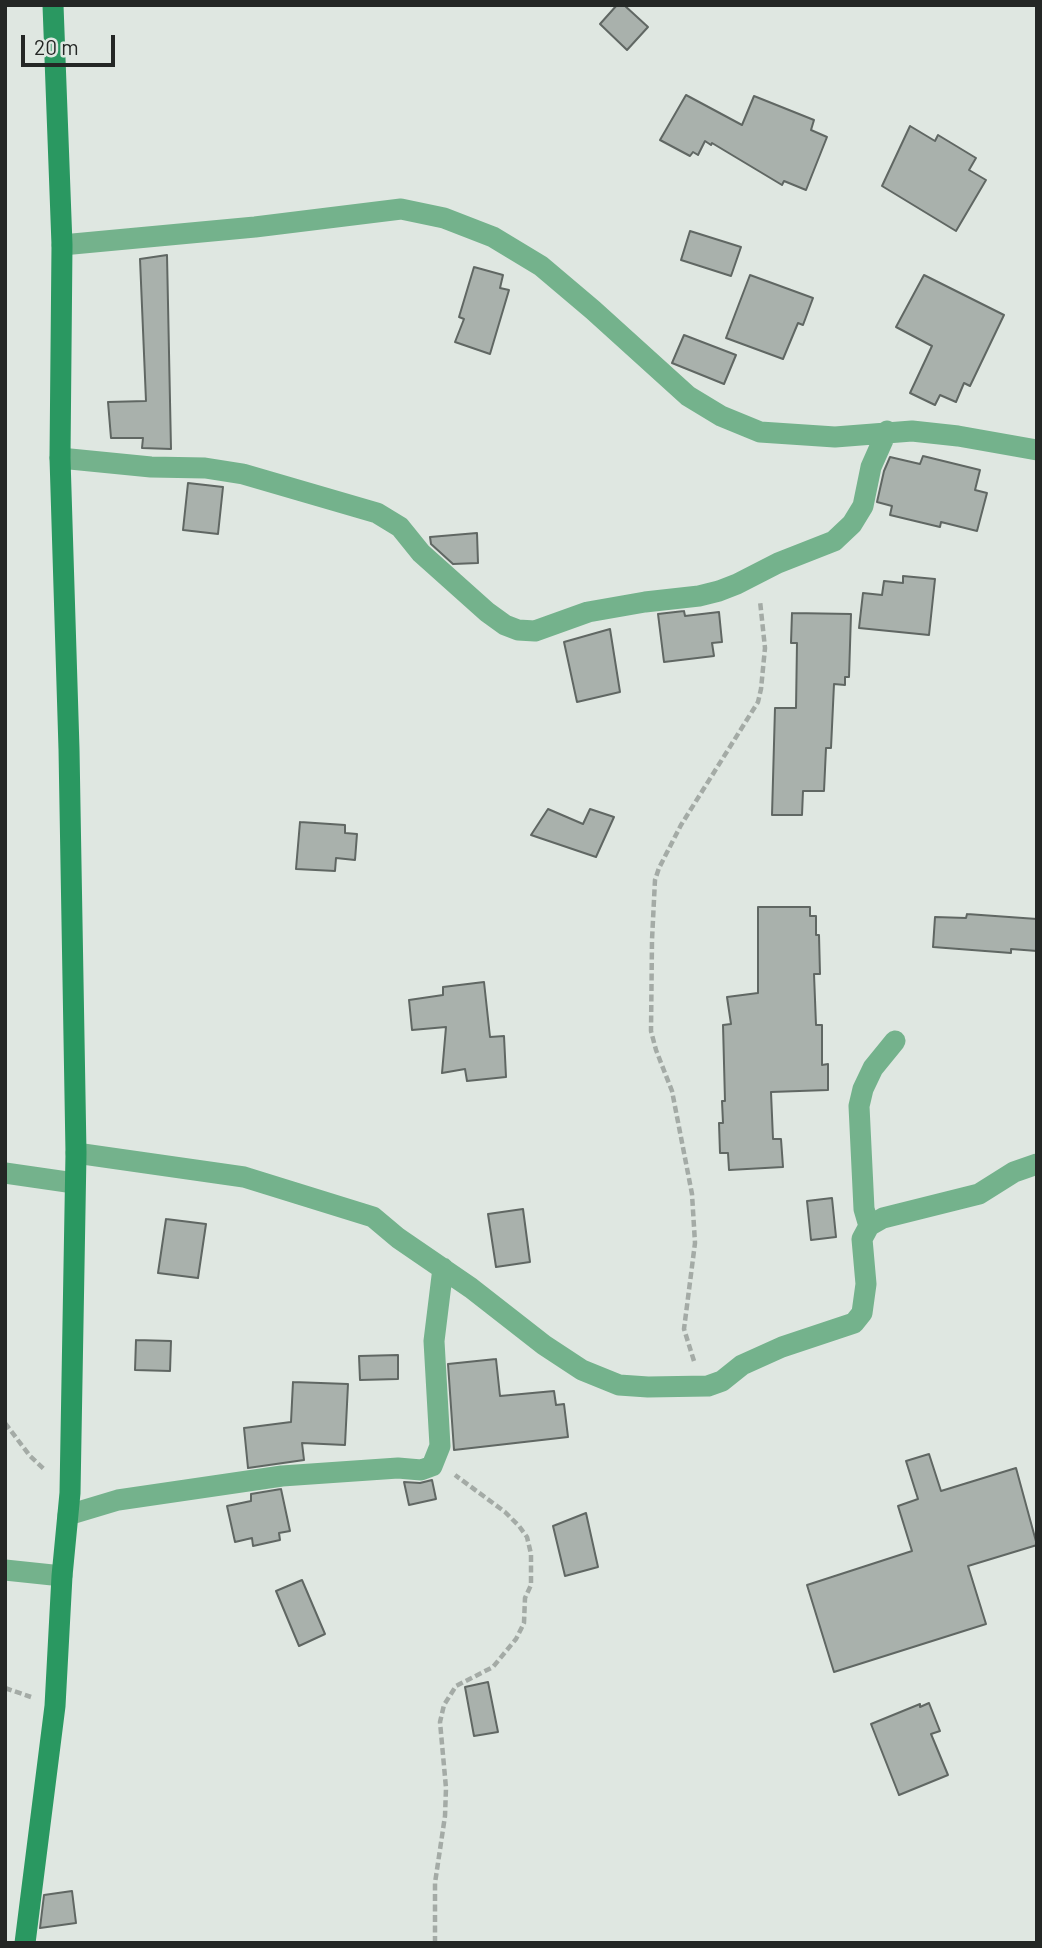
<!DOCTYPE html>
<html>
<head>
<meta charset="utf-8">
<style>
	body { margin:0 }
	#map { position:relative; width:1042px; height:1948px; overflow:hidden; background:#dfe7e1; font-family:Barlow,sans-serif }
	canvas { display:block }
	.frame { position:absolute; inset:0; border:7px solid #242725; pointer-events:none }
	.scale { position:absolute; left:21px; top:35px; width:94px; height:32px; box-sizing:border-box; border:4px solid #242725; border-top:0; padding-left:9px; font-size:21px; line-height:24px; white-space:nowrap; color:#242725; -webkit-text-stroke:5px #dfe7e1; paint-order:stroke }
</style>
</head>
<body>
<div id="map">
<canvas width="1042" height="1948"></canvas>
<div class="frame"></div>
<div class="scale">20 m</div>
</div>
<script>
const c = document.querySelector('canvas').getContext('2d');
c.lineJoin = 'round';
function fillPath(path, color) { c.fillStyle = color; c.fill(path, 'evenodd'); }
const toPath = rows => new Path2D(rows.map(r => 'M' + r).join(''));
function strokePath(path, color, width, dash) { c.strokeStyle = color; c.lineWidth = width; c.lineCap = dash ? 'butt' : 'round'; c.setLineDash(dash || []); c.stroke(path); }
const building = toPath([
	[617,5,624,5,648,27,627,50,600,24,617,5],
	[686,95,742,125,754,96,814,120,811,130,827,137,806,190,784,181,782,185,712,143,711,145,705,141,698,155,693,152,690,156,660,140,686,95],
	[910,126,935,141,938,135,976,158,969,170,986,180,956,231,882,186,910,126],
	[690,231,741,247,731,276,681,260,690,231],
	[167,255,171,449,142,448,143,438,111,438,108,402,146,401,140,259,167,255],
	[474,267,503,275,500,288,509,290,490,354,455,342,464,319,459,317,474,267],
	[750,275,813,298,803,325,798,323,783,359,726,338,750,275],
	[924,275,1004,315,970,386,964,383,956,402,940,395,935,405,910,393,932,346,896,327,924,275],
	[684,335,736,355,724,384,672,363,684,335],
	[923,456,980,470,975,490,987,493,977,531,941,522,940,527,890,515,892,506,877,502,884,471,890,457,920,464,923,456],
	[188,483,223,487,218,534,183,530,188,483],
	[477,533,478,563,453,564,431,544,430,537,477,533],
	[903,576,935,579,929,635,859,628,863,593,882,595,884,581,903,583,903,576],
	[684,611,685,616,719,612,722,642,712,643,714,656,664,662,658,614,684,611],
	[792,613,851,614,849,677,845,677,845,685,834,684,831,748,826,748,824,791,803,791,802,815,772,815,775,708,796,708,797,643,791,643,792,613],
	[610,629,620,692,577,702,564,642,610,629],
	[548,809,583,824,590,809,614,817,596,857,531,835,548,809],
	[300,822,345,825,345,833,357,834,355,860,336,858,335,871,296,869,300,822],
	[758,907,810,907,810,916,816,916,816,935,819,935,820,974,814,974,816,1025,822,1025,822,1065,828,1064,828,1090,771,1092,773,1139,781,1139,783,1167,729,1170,728,1153,720,1153,719,1123,723,1123,722,1101,725,1101,723,1025,731,1024,727,997,758,993,758,907],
	[967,914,1037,919,1037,951,1011,949,1011,953,933,947,935,917,966,918,967,914],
	[484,982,490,1037,504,1036,506,1077,467,1081,465,1069,442,1073,446,1027,412,1030,409,1000,443,995,443,987,484,982],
	[832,1198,836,1237,811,1240,807,1201,832,1198],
	[523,1209,530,1262,496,1267,488,1214,523,1209],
	[166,1219,206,1224,198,1278,158,1273,166,1219],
	[136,1340,171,1341,170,1371,135,1370,136,1340],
	[398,1355,398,1379,360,1380,359,1356,398,1355],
	[496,1359,500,1396,554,1391,556,1405,564,1404,568,1437,454,1450,448,1364,496,1359],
	[293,1382,348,1384,345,1445,302,1443,304,1460,248,1468,244,1428,291,1422,293,1382],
	[929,1454,941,1491,1016,1468,1037,1545,968,1566,986,1624,834,1672,807,1585,912,1551,898,1506,918,1499,906,1461,929,1454],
	[432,1480,436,1499,409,1505,404,1482,420,1483,432,1480],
	[281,1489,290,1531,279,1533,280,1540,253,1546,252,1538,235,1542,227,1506,251,1501,251,1494,281,1489],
	[586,1513,598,1567,565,1576,553,1526,586,1513],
	[302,1580,325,1634,299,1646,276,1591,302,1580],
	[488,1682,498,1732,474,1736,465,1687,488,1682],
	[929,1703,940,1731,931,1734,948,1775,899,1795,871,1724,920,1704,920,1707,929,1703],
	[72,1891,76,1923,40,1928,44,1895,72,1891]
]);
const path = toPath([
	[694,1361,684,1329,695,1243,692,1194,672,1091,656,1050,651,1031,652,940,655,880,659,868,681,825,758,702,761,689,765,648,760,601],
	[5,1423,30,1456,45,1470],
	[5,1688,31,1697],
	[435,1943,435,1883,445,1816,446,1788,440,1722,444,1705,456,1686,493,1667,516,1639,524,1623,525,1598,531,1585,531,1554,527,1537,519,1526,505,1512,455,1475]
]);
const street = toPath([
	[62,245,255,227,401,209,444,218,493,237,541,266,593,310,688,396,721,416,760,432,835,437,912,431,958,436,1037,450],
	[60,458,151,467,205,468,243,474,377,513,400,527,421,553,487,612,505,625,518,630,535,631,588,612,645,602,699,596,719,591,737,584,778,563,834,541,852,524,863,506,871,467,887,431],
	[76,1153,244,1177,373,1217,398,1238,471,1288,544,1345,582,1370,619,1385,648,1387,708,1386,722,1381,742,1365,782,1347,854,1323,862,1313,866,1284,862,1239,869,1226,883,1218,979,1194,1014,1172,1037,1164],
	[5,1173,74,1183],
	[869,1226,864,1209,859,1106,863,1089,873,1068,895,1041],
	[68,1515,118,1500,282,1476,398,1468,421,1470,432,1466,440,1446,434,1341,443,1268],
	[5,1570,62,1576]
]);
const secondary = toPath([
	[25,1943,55,1706,62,1576,70,1493,76,1153,69,749,60,458,62,245,53,5]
]);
fillPath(building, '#a9b1ac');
strokePath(building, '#606763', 2);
strokePath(path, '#a4aba6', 4.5, [7, 3.5]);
strokePath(street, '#74b28c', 21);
strokePath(secondary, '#2a9861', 21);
</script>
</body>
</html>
